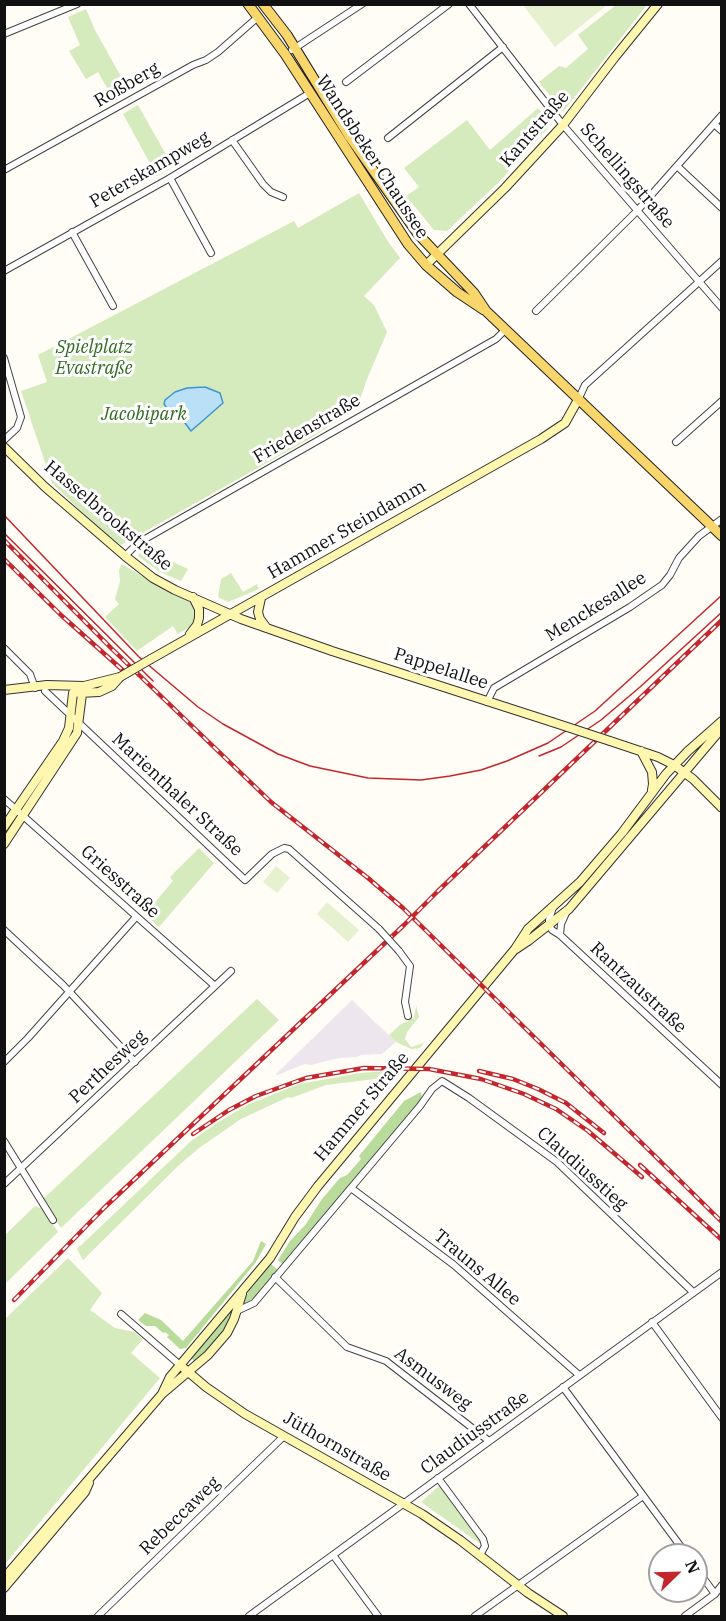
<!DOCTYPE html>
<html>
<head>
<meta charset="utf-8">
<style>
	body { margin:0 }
	#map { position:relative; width:726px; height:1621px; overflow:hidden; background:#fffdf5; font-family:"IBM Plex Serif",serif }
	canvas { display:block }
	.frame { position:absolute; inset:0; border:6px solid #111; pointer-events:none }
	.north { position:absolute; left:648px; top:1543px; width:60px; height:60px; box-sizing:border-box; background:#fff; border:2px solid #a0a0a0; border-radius:50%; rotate:67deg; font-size:16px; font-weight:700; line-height:24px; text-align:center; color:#111 }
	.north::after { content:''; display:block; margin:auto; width:21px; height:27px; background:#c4262e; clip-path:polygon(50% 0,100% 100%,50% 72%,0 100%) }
</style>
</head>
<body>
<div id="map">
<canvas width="726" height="1621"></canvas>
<div class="frame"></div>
<div class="north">N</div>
</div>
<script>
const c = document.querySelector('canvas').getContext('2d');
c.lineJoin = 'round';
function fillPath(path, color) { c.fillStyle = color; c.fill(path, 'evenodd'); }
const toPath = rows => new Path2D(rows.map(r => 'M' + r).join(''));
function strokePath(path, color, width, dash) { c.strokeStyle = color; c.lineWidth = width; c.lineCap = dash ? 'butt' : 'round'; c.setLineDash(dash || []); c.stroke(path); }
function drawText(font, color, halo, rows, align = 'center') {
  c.font = font + ' "IBM Plex Serif",serif'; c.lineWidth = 6; c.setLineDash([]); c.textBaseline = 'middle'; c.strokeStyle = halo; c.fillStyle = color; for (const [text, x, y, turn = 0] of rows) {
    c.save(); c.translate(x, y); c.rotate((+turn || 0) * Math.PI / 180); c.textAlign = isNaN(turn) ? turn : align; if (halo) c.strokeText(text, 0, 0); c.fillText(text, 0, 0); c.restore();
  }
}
const industrial = toPath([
	[352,1000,396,1042,382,1054,361,1055,356,1057,339,1058,311,1065,305,1064,277,1075,276,1074]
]);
const green = toPath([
	[616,5,647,5,563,112,539,82,559,66,566,68,588,49,578,35],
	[86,9,95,30,129,91,114,100,98,72,86,79,69,51,80,45,68,17],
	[138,105,173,167,157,176,123,114],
	[538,108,548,120,548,128,499,182,447,231,434,230,406,196,419,187,404,168,467,120,490,150],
	[359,193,387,240,400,258,364,296,374,305,387,332,367,379,357,408,311,438,121,545,96,526,52,483,21,391,47,382,38,355,294,221,298,228],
	[143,548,188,569,181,581,160,572,138,556],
	[122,564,168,592,189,601,195,609,196,619,191,626,178,634,173,626,137,651,105,617,119,604,115,599,120,581,119,570],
	[231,573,243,592,257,584,259,589,228,602,218,597,221,579],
	[199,848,214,863,159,927,145,914,173,881,170,877],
	[257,999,279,1020,61,1228,42,1200],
	[416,1005,419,1017,407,1032,405,1039,411,1047,424,1043,420,1048,411,1049,396,1042,389,1035,401,1024,414,1018],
	[399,1070,375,1079,326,1085,291,1098,288,1097,241,1119,199,1148,178,1166,83,1260,77,1249,191,1141,220,1121,249,1104,299,1084,360,1073],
	[35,1206,43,1209,58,1232,5,1284,5,1235],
	[68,1258,102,1293,90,1310,115,1328,134,1332,143,1339,131,1353,160,1378,5,1564,5,1319],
	[440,1485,481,1540,482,1545,421,1502]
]);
const forest = toPath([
	[421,1092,422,1098,416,1106,282,1264,278,1260,290,1241,306,1224,322,1199,340,1178,347,1175,361,1159,359,1156,404,1101],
	[261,1241,266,1244,256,1262,186,1348,180,1349,167,1337,169,1335,165,1332,163,1333,155,1326,146,1326,138,1320,145,1313,161,1320,183,1341,253,1261],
	[271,1264,278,1270,255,1297,241,1306,249,1291],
	[234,1303,227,1329,205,1354,195,1362,191,1358]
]);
const pitch = toPath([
	[523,5,607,5,555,47],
	[276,866,290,878,277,893,263,882],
	[327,902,359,930,348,942,317,914]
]);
const water = toPath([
	[205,387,220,393,223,403,191,431,182,419,178,420,173,413,171,414,164,404,165,400,175,392,187,388,205,387]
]);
const street = toPath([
	[469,4,563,125,722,308],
	[4,34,77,4],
	[292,50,362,4],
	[346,82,449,4],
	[714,124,722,131],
	[388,138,503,47],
	[232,140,263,184,271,192,283,197],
	[677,166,722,208],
	[4,170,193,65,206,60,218,52,258,17],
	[170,178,211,253],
	[72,232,113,306],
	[4,271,170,178,310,93],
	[536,311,637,211,722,115],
	[4,358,21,417,17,428,4,440],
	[579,398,585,385,722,261],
	[676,442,722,401],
	[125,556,138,543,496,339,506,329],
	[4,648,30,674,35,688],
	[45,691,245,880,272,854,284,848,289,849,379,929],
	[487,702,494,688,630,607,662,585,670,575,679,558,699,536,722,519],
	[4,799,215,986],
	[553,907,549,920,549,925,552,930,560,935,722,1085],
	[4,930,63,985,135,1062],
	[560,935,561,924,566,913],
	[399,951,410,966,405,1002,408,1016],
	[4,1062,28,1038,136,917],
	[4,1141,53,1220],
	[4,1184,231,971],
	[351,1188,454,1265,579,1375],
	[275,1277,347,1347,386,1361,489,1441],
	[237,1311,254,1303,420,1106,432,1089,442,1081,469,1098,557,1162,693,1292],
	[121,1314,180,1365],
	[652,1322,722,1418],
	[563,1387,687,1555],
	[438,1478,483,1539,485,1546,480,1555],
	[333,1555,378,1616],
	[696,1568,715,1594],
	[98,1616,284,1436],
	[249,1616,722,1272],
	[475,1616,643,1496],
	[685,1616,715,1594,722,1585]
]);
const secondary = toPath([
	[426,265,505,188,563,125,615,57,658,4],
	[4,447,45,487,125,556,153,578,175,590,241,619,332,651,552,722],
	[261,598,258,612,260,619,266,627],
	[190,634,197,625,199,618,199,609,193,597],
	[151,659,541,439,565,423,579,398],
	[4,690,47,685,84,686,120,677],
	[79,693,99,692,112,686,120,677],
	[610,741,658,757,674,765,693,779,722,808],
	[641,751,652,772,653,784,652,790],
	[4,827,63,741,69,728,73,693],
	[4,844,77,733,82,694],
	[516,949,528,941,569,909,722,728],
	[180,1365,206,1387,245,1414,422,1514,460,1540,528,1593,563,1616],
	[162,1394,170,1377,270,1258,295,1217,318,1186,515,949,528,929,580,882,622,833,666,774,688,751,722,721],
	[4,1578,162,1394,208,1355,227,1333,234,1319,242,1294],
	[4,1588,85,1492,89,1483]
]);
const primary = toPath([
	[248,4,285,54,408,244,426,265,457,292,484,310],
	[263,4,287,35,349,136,418,234,474,293,486,311,722,536]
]);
const tram = toPath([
	[4,515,139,657,198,707,223,724,278,754,310,766,368,778,421,780,450,776,481,770,507,761,548,743,595,711,722,595],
	[4,533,153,681],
	[539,756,561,747,601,720,640,687,722,612]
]);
const rail = toPath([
	[4,540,111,648,271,802,368,878,403,908,722,1222],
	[4,559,62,616,127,674],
	[479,1071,513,1079,538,1089,566,1103,604,1133],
	[193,1134,229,1110,256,1096,306,1078,364,1068,429,1069,481,1079,524,1094,556,1109,588,1131,642,1177],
	[640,1165,722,1240],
	[14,1300,104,1208,404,925,438,891,722,620]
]);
const streetBridge = toPath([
	[379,929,399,951]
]);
const secondaryBridge = toPath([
	[120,677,151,659],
	[552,722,610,741]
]);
const streetNames = [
	["Roßberg",127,85,-30],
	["Kantstraße",535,129,-49],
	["Wandsbeker Chaussee",372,157,57],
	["Peterskampweg",150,170,-30],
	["Schellingstraße",627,176,49],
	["Friedenstraße",307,429,-30],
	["Hasselbrookstraße",108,516,40],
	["Hammer Steindamm",347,530,-30],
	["Menckesallee",596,607,-32],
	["Pappelallee",441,669,18],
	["Marienthaler Straße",177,795,43],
	["Griesstraße",120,882,42],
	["Rantzaustraße",638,988,43],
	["Perthesweg",108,1067,-43],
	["Hammer Straße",362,1107,-50],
	["Claudiusstieg",582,1169,42],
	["Trauns Allee",477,1268,40],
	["Asmusweg",433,1379,37],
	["Claudiusstraße",475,1433,-36],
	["Jüthornstraße",337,1447,30],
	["Rebeccaweg",180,1516,-44]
];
const parkNames = [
	["Spielplatz",94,348],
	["Evastraße",94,369],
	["Jacobipark",144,415]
];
fillPath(industrial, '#eee6ef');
fillPath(green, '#d5ebbd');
fillPath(forest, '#b9dc9c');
fillPath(pitch, '#e6f2cf');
fillPath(water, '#b9e0f7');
strokePath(water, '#3f96cf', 1.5);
strokePath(street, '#444', 8);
strokePath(secondary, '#333', 10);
strokePath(primary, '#222', 11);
strokePath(street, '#fff', 6);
strokePath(secondary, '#fff6b0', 8);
strokePath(primary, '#f9d66b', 9);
strokePath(tram, '#c4262e', 1.5);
strokePath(rail, '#c4262e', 4.5);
strokePath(rail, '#fff', 2, [7]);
strokePath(streetBridge, '#444', 8, []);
strokePath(secondaryBridge, '#333', 10, []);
strokePath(streetBridge, '#fff', 6);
strokePath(secondaryBridge, '#fff6b0', 8);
drawText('18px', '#111', '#fff', streetNames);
drawText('italic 18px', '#2f6b1f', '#fff', parkNames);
</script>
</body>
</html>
